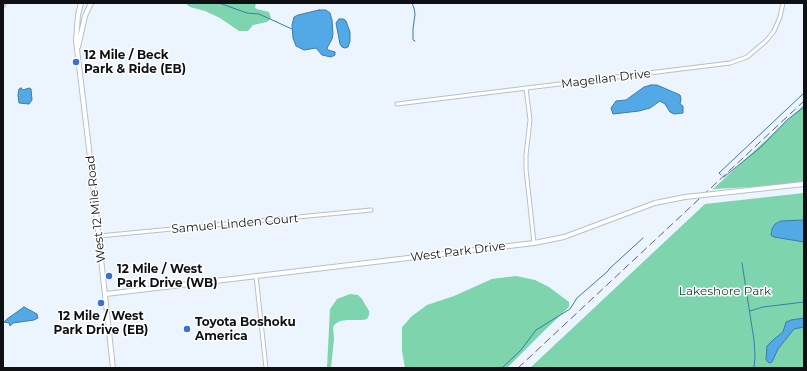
<!DOCTYPE html>
<html>
<head>
<meta charset="utf-8">
<style>
	body { margin:0 }
	#map { position:relative; width:807px; height:371px; overflow:hidden; background:#ecf4fd; font-family:Montserrat,sans-serif }
	canvas { display:block }
	.frame { position:absolute; inset:0; border:4px solid #0e1013; pointer-events:none }
</style>
</head>
<body>
<div id="map">
<canvas width="807" height="371"></canvas>
<div class="frame"></div>
</div>
<script>
const c = document.querySelector('canvas').getContext('2d');
c.lineJoin = 'round';
function fillPath(path, color) { c.fillStyle = color; c.fill(path, 'evenodd'); }
const toPath = rows => new Path2D(rows.map(r => 'M' + r).join(''));
function strokePath(path, color, width, dash) { c.strokeStyle = color; c.lineWidth = width; c.lineCap = dash ? 'butt' : 'round'; c.setLineDash(dash || []); c.stroke(path); }
function drawText(font, color, halo, rows, align = 'center') {
  c.font = font + ' Montserrat,sans-serif'; c.lineWidth = 3; c.setLineDash([]); c.textBaseline = 'middle'; c.strokeStyle = halo; c.fillStyle = color; for (const [text, x, y, turn = 0] of rows) {
    c.save(); c.translate(x, y); c.rotate((+turn || 0) * Math.PI / 180); c.textAlign = isNaN(turn) ? turn : align; if (halo) c.strokeText(text, 0, 0); c.fillText(text, 0, 0); c.restore();
  }
}
const green = toPath([
	[185,3,256,3,255,8,257,9,269,12,271,18,267,22,253,25,248,31,239,31,220,18,205,11,190,7],
	[804,105,804,182,753,187,713,189],
	[804,193,804,368,530,368,705,204],
	[516,276,535,280,549,287,569,302,569,307,545,330,507,368,405,368,402,351,402,327,412,316,427,305,454,296,492,279],
	[350,294,358,295,362,299,369,311,369,315,367,319,363,320,347,320,340,321,335,324,333,327,334,339,331,368,327,368,330,309,337,299]
]);
const water = toPath([
	[319,10,326,10,330,13,332,20,333,34,332,39,327,48,328,50,335,52,335,55,331,57,322,55,316,48,304,50,296,46,293,38,292,25,294,17,298,15,319,10],
	[339,19,344,19,346,21,350,32,350,41,348,47,345,48,342,47,340,44,336,23,339,19],
	[651,85,657,85,680,95,681,99,680,104,683,106,683,113,674,114,670,112,665,104,660,101,650,108,639,111,613,114,611,108,616,101,626,100,644,87,651,85],
	[21,88,23,90,29,88,31,89,32,100,29,104,19,103,18,95,19,89,21,88],
	[804,220,804,242,774,237,771,235,772,229,775,224,781,221,804,220],
	[24,307,37,314,38,318,34,320,13,323,10,326,9,323,4,322,7,319,24,307],
	[804,318,804,327,794,329,778,349,772,362,769,363,766,360,767,346,773,340,783,332,786,322,791,320,804,318]
]);
const stream = toPath([
	[219,3,247,13,259,14,292,29],
	[412,3,414,8,415,14,413,29,413,40,415,41],
	[721,175,719,173,804,93],
	[724,177,761,147,787,120,804,107],
	[742,263,754,340,755,356,754,368],
	[750,311,763,307,804,302],
	[502,368,521,350,536,330,570,309,577,298,608,271,609,269,643,238]
]);
const street = toPath([
	[526,88,530,120,526,155,526,169,534,243],
	[397,104,730,63,747,57,766,41,774,31,780,17,783,3],
	[99,236,371,210],
	[256,276,266,368]
]);
const secondary = toPath([
	[81,3,78,15,76,41,88,140,113,368],
	[78,47,85,16,91,3],
	[722,193,804,184],
	[106,294,534,243,564,237,655,203,685,197]
]);
const highway = toPath([
	[3,5,4,3]
]);
const rail = toPath([
	[518,368,804,101]
]);
const secondaryBridge = toPath([
	[685,197,722,193]
]);
const markers = [
	[76,62,4,"#3d6cdc"],
	[109,276,4,"#3d6cdc"],
	[101,303,4,"#3d6cdc"],
	[187,329,4,"#3d6cdc"]
];
const poiNames = [
	["12 Mile / Beck",84,55],
	["Park & Ride (EB)",84,69],
	["12 Mile / West",117,269],
	["Park Drive (WB)",117,283],
	["12 Mile / West",101,316,"center"],
	["Park Drive (EB)",101,330,"center"],
	["Toyota Boshoku",195,322],
	["America",195,336]
];
const streetNames = [
	["Magellan Drive",606,79,-7],
	["West 12 Mile Road",96,209,-96],
	["Samuel Linden Court",235,224,-5],
	["West Park Drive",458,252,-7]
];
const parkNames = [
	["Lakeshore Park",725,291]
];
fillPath(green, '#7dd4ad');
fillPath(water, '#52a9e5');
strokePath(water, '#3e7ba6', 1);
strokePath(stream, '#3e7ba6', 1);
strokePath(street, '#b8c0c8', 5);
strokePath(secondary, '#b8c0c8', 6);
strokePath(highway, '#cfcfd0', 7);
strokePath(street, '#fff', 3);
strokePath(secondary, '#fff', 4);
strokePath(highway, '#feb4c9', 5);
strokePath(rail, '#60646a', 1, [8, 4]);
strokePath(secondaryBridge, '#b8c0c8', 6, []);
strokePath(secondaryBridge, '#fff', 4);
for (const [x, y, r, color] of markers) { const dot = new Path2D(); dot.arc(x, y, r, 0, 2 * Math.PI); c.fillStyle = color; c.fill(dot); strokePath(dot, '#fff', 1.5); }
drawText('bold 12px', '#0e1013', '#fff', poiNames, 'left');
drawText('12px', '#0e1013', '#fff', streetNames);
drawText('12px', '#0e3e2c', '#fff', parkNames);
</script>
</body>
</html>
